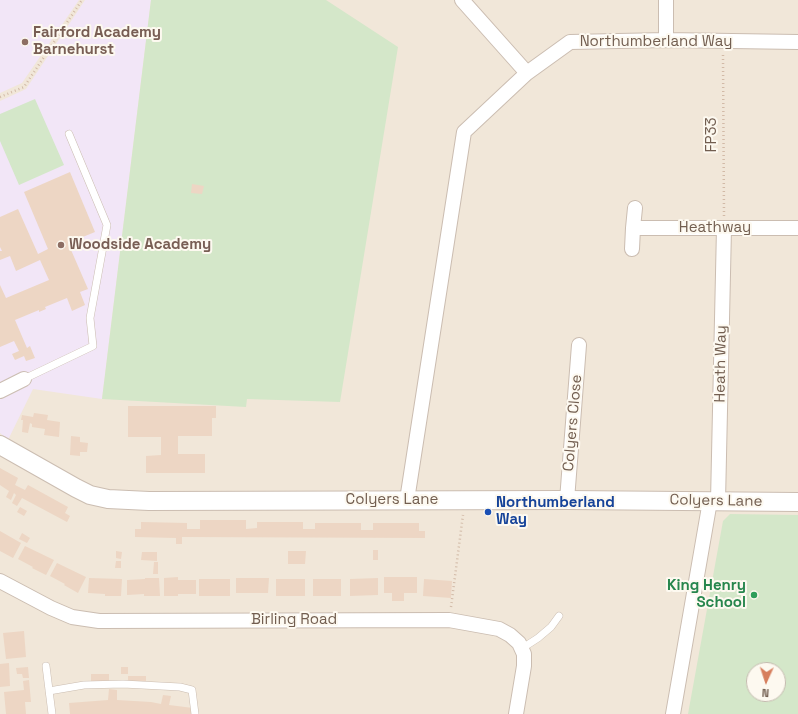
<!DOCTYPE html>
<html>
<head>
<meta charset="utf-8">
<style>
	body { margin:0 }
	#map { position:relative; width:798px; height:714px; overflow:hidden; background:#faf5ea; font-family:"Space Grotesk",sans-serif }
	canvas { display:block }
	.north { position:absolute; left:746px; top:662px; width:40px; height:40px; box-sizing:border-box; background:#fdf9f0; border:1px solid #c5bbb0; border-radius:50%; rotate:183deg; font-size:11px; font-weight:700; line-height:16px; text-align:center; color:#725e50 }
	.north::after { content:''; display:block; margin:auto; width:14px; height:18px; background:#d67e5d; clip-path:polygon(50% 0,100% 100%,50% 72%,0 100%) }
</style>
</head>
<body>
<div id="map">
<canvas width="798" height="714"></canvas>
<div class="north">N</div>
</div>
<script>
const c = document.querySelector('canvas').getContext('2d');
c.lineJoin = 'round';
function fillPath(path, color) { c.fillStyle = color; c.fill(path, 'evenodd'); }
const toPath = rows => new Path2D(rows.map(r => 'M' + r).join(''));
function strokePath(path, color, width, dash) { c.strokeStyle = color; c.lineWidth = width; c.lineCap = dash ? 'butt' : 'round'; c.setLineDash(dash || []); c.stroke(path); }
function drawText(font, color, halo, rows, align = 'center') {
  c.font = font + ' "Space Grotesk",sans-serif'; c.lineWidth = 4; c.setLineDash([]); c.textBaseline = 'middle'; c.strokeStyle = halo; c.fillStyle = color; for (const [text, x, y, turn = 0] of rows) {
    c.save(); c.translate(x, y); c.rotate((+turn || 0) * Math.PI / 180); c.textAlign = isNaN(turn) ? turn : align; if (halo) c.strokeText(text, 0, 0); c.fillText(text, 0, 0); c.restore();
  }
}
const residential = toPath([
	[0,0,798,0,798,714,0,714],
	[754,670,778,670,778,694,754,694]
]);
const education = toPath([
	[0,0,79,0,22,83,0,93],
	[85,0,151,0,102,399,33,389,8,440,0,433,0,101,26,89]
]);
const green = toPath([
	[151,0,326,0,398,47,340,402,247,399,246,407,102,399],
	[35,99,64,165,19,185,0,141,0,114],
	[730,514,798,515,798,714,688,714,723,521],
	[754,670,778,670,778,694,754,694]
]);
const building = toPath([
	[70,172,95,232,68,243,88,289,80,292,85,305,72,311,67,298,45,307,46,309,39,312,39,310,15,320,27,348,30,346,35,358,26,361,24,356,15,360,12,354,19,351,14,341,0,347,0,285,6,298,49,280,40,260,16,271,10,256,0,260,0,251,2,251,0,247,0,217,18,209,38,254,48,249,24,192],
	[192,184,204,186,202,194,191,193],
	[128,406,216,406,216,418,212,418,212,436,178,436,178,454,205,454,205,473,146,473,146,456,161,455,161,437,128,437],
	[34,413,48,415,47,420,60,422,59,437,44,435,45,429,32,427,32,424,30,423,28,433,22,432,23,420,21,420,22,415,33,417],
	[71,436,80,437,80,442,88,443,87,452,80,452,80,456,70,455],
	[0,468,18,478,15,485,25,490,28,485,68,507,65,513,70,516,67,522,22,498,17,506,12,503,16,495,14,493,11,500,6,497,9,491,0,485],
	[20,507,27,511,24,516,17,512],
	[200,520,246,520,246,529,257,528,257,522,303,522,303,529,315,529,315,523,361,523,361,530,373,530,373,523,419,523,419,531,425,531,425,538,182,537,182,544,176,544,176,538,135,537,135,529,141,529,141,522,187,523,187,529,200,529],
	[0,531,21,543,13,558,0,551],
	[22,533,30,538,27,543,19,539],
	[25,546,54,560,46,575,32,568,33,567,18,559],
	[373,550,378,550,378,560,373,560],
	[116,551,122,552,121,559,116,558],
	[288,551,306,551,305,564,288,564],
	[142,552,157,552,157,561,141,560],
	[116,561,121,561,121,568,115,568],
	[154,562,158,562,158,574,153,574],
	[57,563,86,577,78,593,64,585,65,584,50,576],
	[178,577,178,580,196,580,196,594,178,594,178,596,164,596,164,578],
	[384,577,417,577,417,593,404,593,404,601,392,601,392,593,384,593],
	[89,578,122,579,121,596,105,596,105,594,88,593],
	[145,578,159,578,160,596,144,596,144,594,127,595,127,580,145,579],
	[236,578,269,578,268,593,236,593],
	[378,578,378,595,350,596,350,579],
	[199,579,230,579,230,596,199,596],
	[276,579,305,579,305,596,276,596],
	[313,579,341,579,341,596,313,596],
	[424,579,452,581,451,598,423,596],
	[24,631,26,657,6,659,3,633],
	[9,663,10,686,0,687,0,664],
	[28,667,29,678,23,678,22,674,17,674,16,668],
	[121,667,128,667,128,674,121,674],
	[91,674,109,674,109,681,91,681],
	[128,676,146,676,146,681,128,682],
	[29,680,31,702,25,702,26,714,6,714,4,692,24,690,23,681],
	[109,689,117,690,117,700,151,702,161,704,163,695,171,696,169,705,193,708,192,714,70,714,69,703,108,700]
]);
const path = toPath([
	[723,55,724,216],
	[0,97,24,87,82,0],
	[451,607,463,515]
]);
const service = toPath([
	[24,379,93,346,90,318,107,225,69,134],
	[521,649,538,638,551,627,559,616],
	[46,666,52,714],
	[49,691,84,685,123,684,180,687,192,690,195,714]
]);
const minor = toPath([
	[462,0,527,73],
	[666,40,666,0],
	[635,208,633,228,798,228],
	[632,249,633,228],
	[0,391,24,379],
	[407,500,464,132,527,73,570,42,666,40,798,42],
	[567,500,579,345],
	[718,501,724,228],
	[0,581,51,608,72,617,99,621,449,620,499,629,510,635,519,643,524,654,524,666,516,714],
	[673,714,710,501]
]);
const tertiary = toPath([
	[0,445,76,488,90,495,108,499,149,501,567,500,798,502]
]);
const markers = [
	[25,42,4,"#8d6e63"],
	[61,245,4,"#8d6e63"],
	[488,512,4,"#1a4fb4"],
	[754,595,4,"#2e9e5b"]
];
const educationNames = [
	["Fairford Academy",33,33],
	["Barnehurst",33,50],
	["Woodside Academy",69,245]
];
const streetNames = [
	["Northumberland Way",656,42],
	["FP33",712,135,-90],
	["Heathway",715,228],
	["Heath Way",721,364,-89],
	["Colyers Close",573,423,-85],
	["Colyers Lane",392,500],
	["Colyers Lane",716,501,1],
	["Birling Road",294,620]
];
const transitNames = [
	["Northumberland",496,503],
	["Way",496,520]
];
const leisureNames = [
	["King Henry",746,586],
	["School",746,603]
];
fillPath(residential, '#f1e7d9');
fillPath(education, '#f2e6f7');
fillPath(green, '#d4e7c9');
fillPath(building, '#edd6c4');
strokePath(service, '#cbbdb1', 8);
strokePath(minor, '#cbbdb1', 16);
strokePath(tertiary, '#cbbdb1', 20);
strokePath(path, '#d2baa7', 2.5, [1, 3]);
strokePath(service, '#fff', 7);
strokePath(minor, '#fff', 14);
strokePath(tertiary, '#fff', 18);
for (const [x, y, r, color] of markers) { const dot = new Path2D(); dot.arc(x, y, r, 0, 2 * Math.PI); c.fillStyle = color; c.fill(dot); strokePath(dot, '#fdf9f0', 1.5); }
drawText('bold 15px', '#785e54', '#fdf9f0', educationNames, 'left');
drawText('15px', '#725e50', '#fdf9f0', streetNames);
drawText('bold 15px', '#164399', '#fdf9f0', transitNames, 'left');
drawText('bold 15px', '#27864d', '#fdf9f0', leisureNames, 'right');
</script>
</body>
</html>
